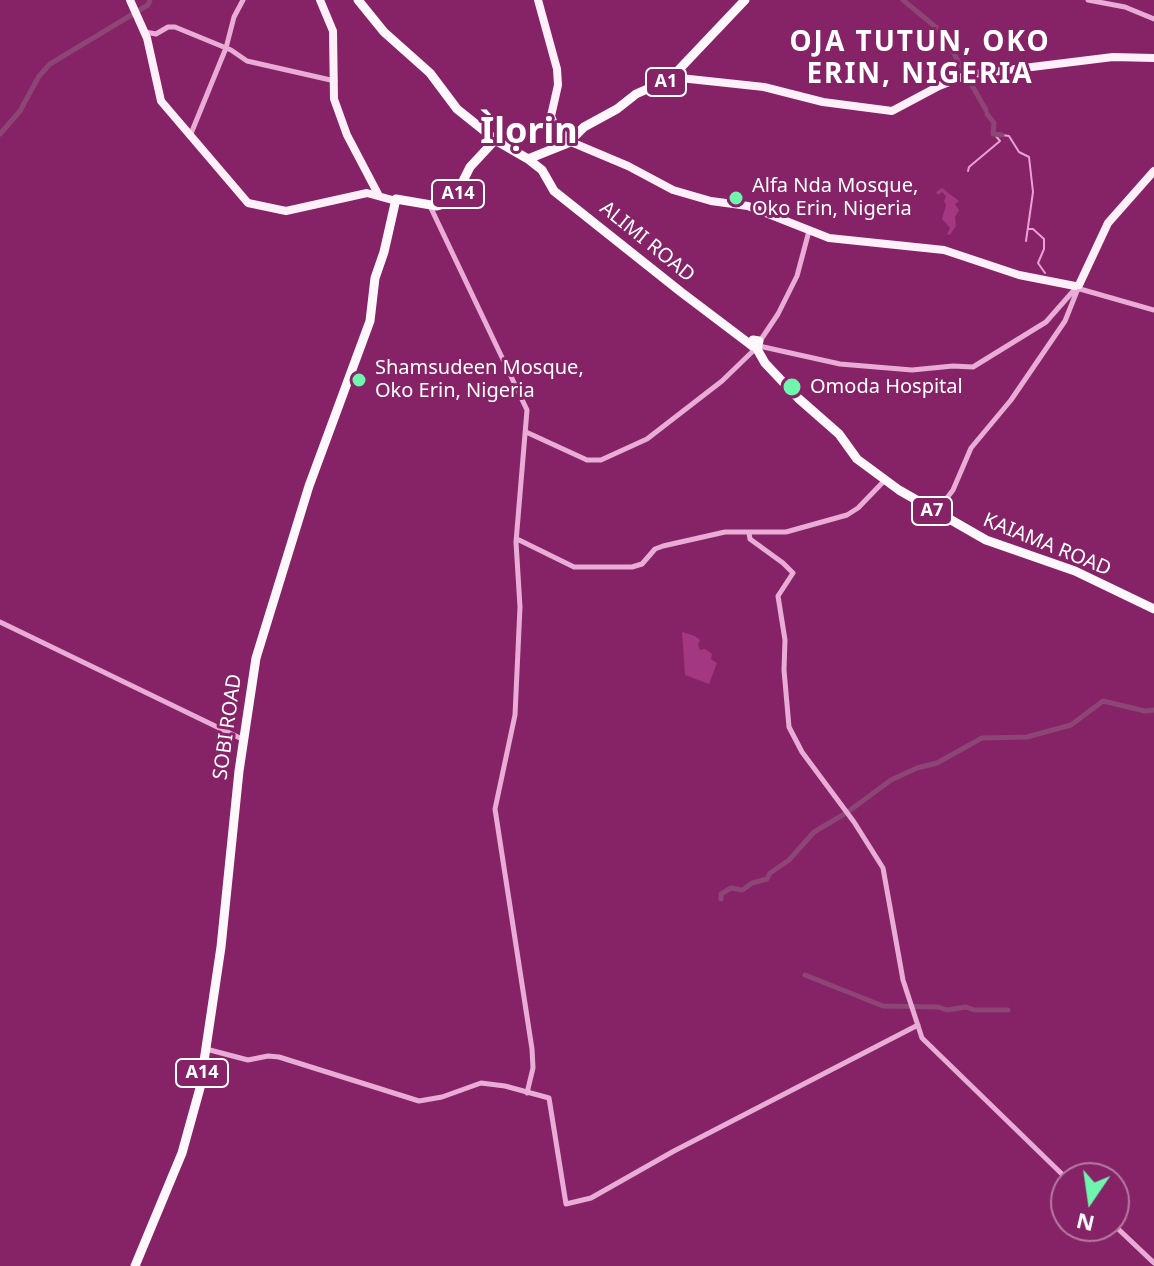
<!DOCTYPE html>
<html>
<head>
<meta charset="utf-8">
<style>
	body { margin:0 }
	#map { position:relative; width:1154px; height:1266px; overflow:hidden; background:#862266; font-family:"Noto Sans",sans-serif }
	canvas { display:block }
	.north { position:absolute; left:1050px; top:1162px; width:80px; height:80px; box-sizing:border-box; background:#862266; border:2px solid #b67aa3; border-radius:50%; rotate:193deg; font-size:22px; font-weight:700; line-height:32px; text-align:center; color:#fff }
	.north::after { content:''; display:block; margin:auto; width:28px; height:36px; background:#6ff5ad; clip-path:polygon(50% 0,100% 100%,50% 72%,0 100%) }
</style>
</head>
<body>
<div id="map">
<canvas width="1154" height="1266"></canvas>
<div class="north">N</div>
</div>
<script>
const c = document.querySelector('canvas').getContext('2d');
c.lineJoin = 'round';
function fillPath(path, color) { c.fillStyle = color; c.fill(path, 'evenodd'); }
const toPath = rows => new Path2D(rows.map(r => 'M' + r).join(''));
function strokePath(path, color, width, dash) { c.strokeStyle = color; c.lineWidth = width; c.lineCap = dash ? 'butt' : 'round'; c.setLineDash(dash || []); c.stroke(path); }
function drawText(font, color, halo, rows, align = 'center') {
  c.font = font + ' "Noto Sans",sans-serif'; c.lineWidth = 6; c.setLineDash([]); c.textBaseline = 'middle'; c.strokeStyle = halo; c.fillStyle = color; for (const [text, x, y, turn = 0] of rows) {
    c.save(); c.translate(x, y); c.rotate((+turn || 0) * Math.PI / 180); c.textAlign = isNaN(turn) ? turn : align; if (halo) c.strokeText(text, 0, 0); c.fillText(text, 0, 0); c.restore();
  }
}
const green = toPath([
	[942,188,959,201,955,204,959,210,955,217,956,226,950,235,947,234,950,228,942,219,946,205,944,201,946,196,942,192,938,195,936,192],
	[682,632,695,636,700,640,698,645,700,650,705,649,712,654,711,659,717,663,709,684,685,675]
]);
const stream = toPath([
	[1002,135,1009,136,1019,152,1029,157,1033,192,1026,241],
	[968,171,969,167,1000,141,995,135],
	[1029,229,1033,229,1044,239,1044,249,1038,263,1045,273]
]);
const river = toPath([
	[903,0,937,28,946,40,986,110],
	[987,114,994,123,993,134,1002,135],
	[0,134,20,111,39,76,50,64,148,5,150,0],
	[849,811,891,780,917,768,937,763,982,738,1027,737,1071,725,1103,701,1145,711,1154,710],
	[744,889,752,883,767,879,770,873,789,860,814,832,846,813],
	[721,899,721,894,731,888,742,890],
	[805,975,883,1006,938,1007,947,1010,966,1007,974,1010,1008,1010]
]);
const tertiary = toPath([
	[1088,0,1125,7,1154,19],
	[145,32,156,34,168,27,175,27,231,50,247,61,335,81],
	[190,136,226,48,234,17,243,0],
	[430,206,527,410,516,542,520,607,515,715,495,809,532,1049,533,1068,527,1093],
	[1080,289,1154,310],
	[760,341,778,314,797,276,809,231],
	[759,346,840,364,912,370,953,366,973,367,1046,322,1075,289],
	[526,432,587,460,601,460,647,439,722,381,753,351,754,347],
	[937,511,953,490,971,448,1011,400,1065,321,1077,291],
	[749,533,750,539,783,563,793,573,778,596,785,640,784,670,789,727,802,752,854,822,883,868,903,980,922,1038,1066,1178],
	[517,539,574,567,632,567,642,564,655,549,663,546,725,532,786,532,847,515,858,508,885,480],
	[0,622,242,739],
	[206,1049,248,1060,268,1056,279,1057,419,1101,442,1097,481,1083,505,1086,549,1098,566,1204,591,1198,674,1151,918,1025],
	[1114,1225,1154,1263]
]);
const primary = toPath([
	[130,0,147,38,161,101,248,203,286,211,367,193,396,201],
	[320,0,333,31,334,99,347,135,378,194],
	[538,0,557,69,558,85,551,116,554,124,567,138],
	[671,77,764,87,823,102,892,111,939,86,967,75,1113,57,1154,58],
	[571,142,628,166,673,190,711,201,748,206,829,238,944,250,1019,275,1075,286],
	[1079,285,1108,223,1154,171]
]);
const trunk = toPath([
	[358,0,384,32,430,73,457,109,497,141,528,159,568,143,566,140,569,137,571,140,568,143],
	[571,140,584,127,617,109,636,94,670,79,745,0],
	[528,159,542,170,554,191,681,292,751,345],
	[758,347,752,346,753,340,759,341,757,349,765,363,798,398,839,434,857,459,899,490,986,540,1075,571,1154,609],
	[135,1266,182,1153,200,1088,221,947,239,771,256,658,309,486,370,321,375,278,384,252,396,199,437,206,448,203,456,195,470,167,496,139]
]);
const markers = [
	[736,198,8,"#6ff5ad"],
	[359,380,8,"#6ff5ad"],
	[792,387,10,"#6ff5ad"]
];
const shields = [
	[666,82,40],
	[458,194,52],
	[932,511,40],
	[202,1073,52]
];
const shieldNames = [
	["A1",666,82],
	["A14",458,194],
	["A7",932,511],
	["A14",202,1073]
];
const poiNames = [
	["Alfa Nda Mosque,",752,186],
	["Oko Erin, Nigeria",752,209],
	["Shamsudeen Mosque,",375,368],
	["Oko Erin, Nigeria",375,391],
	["Omoda Hospital",810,387]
];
const streetNames = [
	["ALIMI ROAD",647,242,39],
	["KAIAMA ROAD",1047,545,22],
	["SOBI ROAD",228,727,-82]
];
const districtNames = [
	["OJA TUTUN, OKO",920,43],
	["ERIN, NIGERIA",920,75]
];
const townNames = [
	["Ìlọrin",529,133]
];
fillPath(green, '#a33782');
strokePath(stream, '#eaa0d4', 2);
strokePath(river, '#8c4575', 5);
strokePath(tertiary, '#e9acd6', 5);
strokePath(primary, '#feeff8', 8);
strokePath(trunk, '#fef7fc', 9);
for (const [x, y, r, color] of markers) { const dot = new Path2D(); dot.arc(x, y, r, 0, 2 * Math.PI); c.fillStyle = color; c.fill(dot); strokePath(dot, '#862266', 3); }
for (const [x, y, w] of shields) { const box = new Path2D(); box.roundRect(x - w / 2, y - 14, w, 28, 6); c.fillStyle = '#862266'; c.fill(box); strokePath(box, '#fff', 2); }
drawText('bold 18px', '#fff', null, shieldNames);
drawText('20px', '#fff', '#862266', poiNames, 'left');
drawText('20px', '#fff', '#862266', streetNames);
c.letterSpacing = '2px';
drawText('bold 28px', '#fff', '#862266', districtNames);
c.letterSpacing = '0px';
drawText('bold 36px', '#fff', '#862266', townNames);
</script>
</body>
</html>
